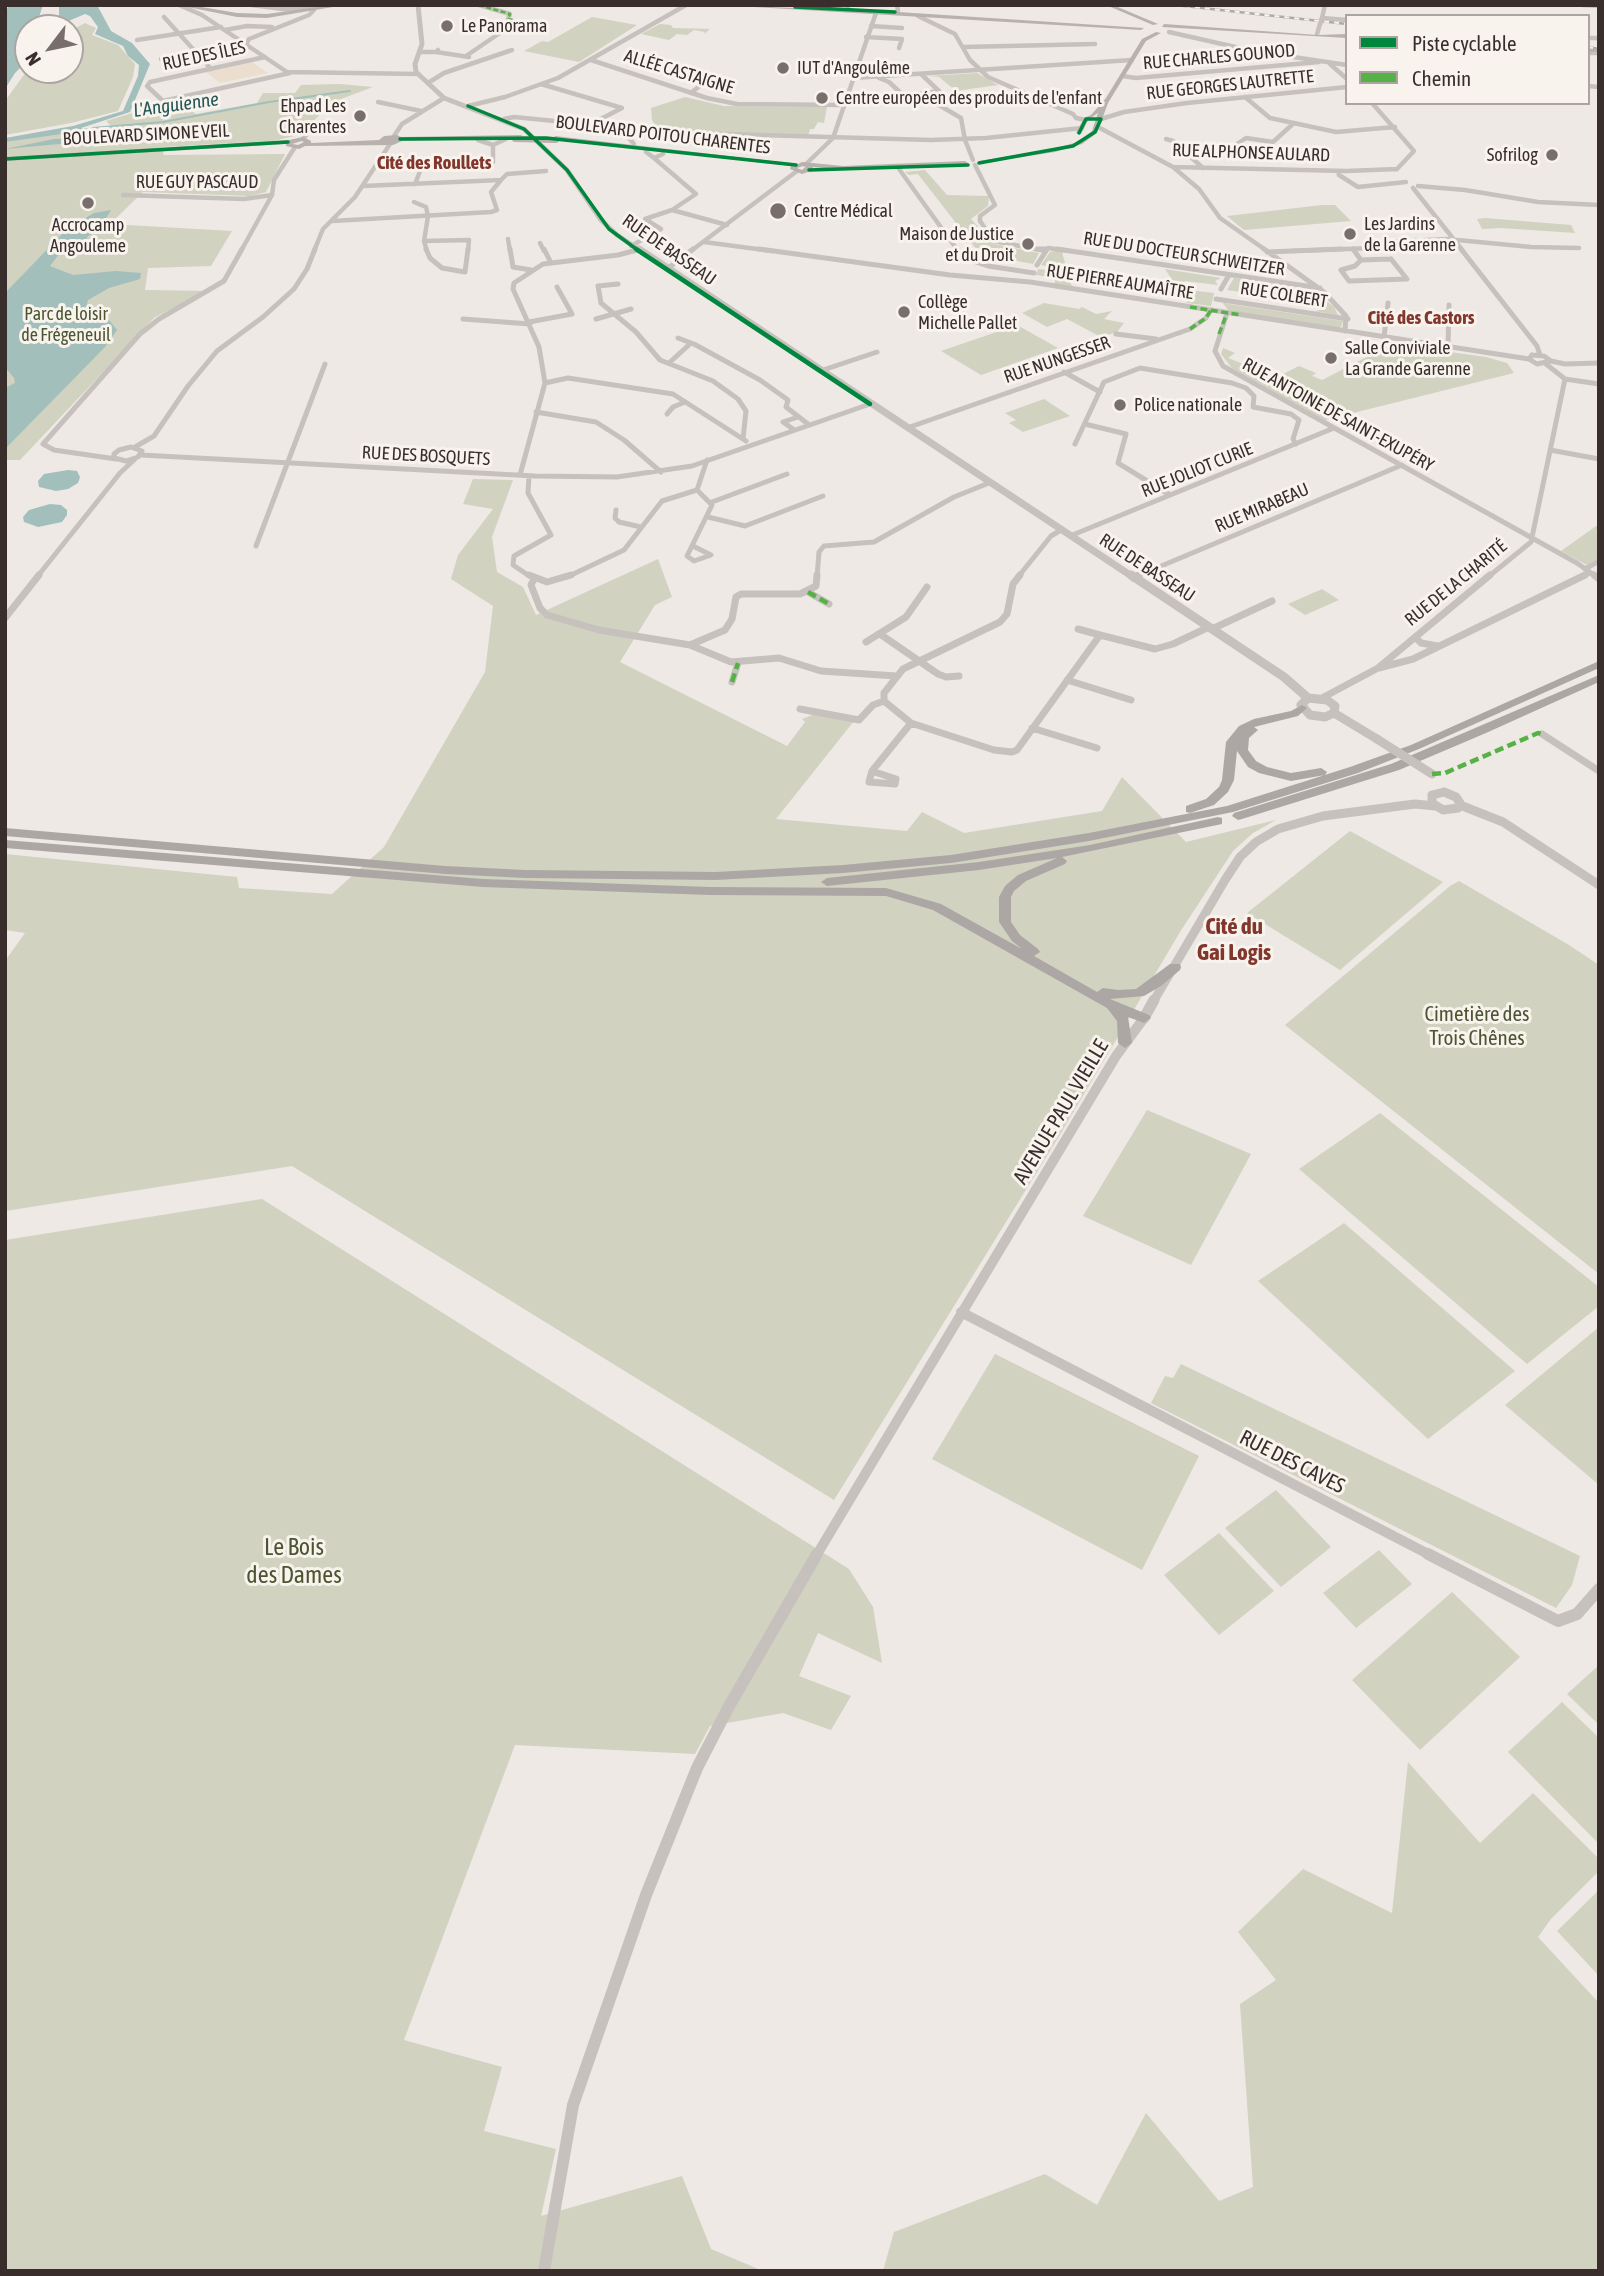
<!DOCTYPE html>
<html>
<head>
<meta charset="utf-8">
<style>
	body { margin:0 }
	#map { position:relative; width:1604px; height:2276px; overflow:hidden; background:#eee9e5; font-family:"Asap Condensed",sans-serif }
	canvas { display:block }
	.frame { position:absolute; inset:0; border:7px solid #392e2c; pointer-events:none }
	.legend { position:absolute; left:1345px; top:14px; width:245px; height:91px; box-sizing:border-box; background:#f9f3ee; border:2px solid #aca4a0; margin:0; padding:9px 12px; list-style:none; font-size:21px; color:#392e2c }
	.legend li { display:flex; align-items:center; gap:14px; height:35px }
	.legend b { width:35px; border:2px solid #aca4a0 }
	.north { position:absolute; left:14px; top:14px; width:70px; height:70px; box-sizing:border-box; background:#f9f3ee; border:2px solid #aca4a0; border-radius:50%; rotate:238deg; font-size:19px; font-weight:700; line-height:28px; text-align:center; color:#392e2c }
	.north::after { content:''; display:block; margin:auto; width:24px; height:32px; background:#786f6d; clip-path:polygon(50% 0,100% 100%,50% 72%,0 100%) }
</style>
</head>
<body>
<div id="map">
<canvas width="1604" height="2276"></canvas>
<div class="frame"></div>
<ul class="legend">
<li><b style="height:9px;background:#00873e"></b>Piste cyclable</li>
<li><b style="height:9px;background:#56b246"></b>Chemin</li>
</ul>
<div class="north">N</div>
</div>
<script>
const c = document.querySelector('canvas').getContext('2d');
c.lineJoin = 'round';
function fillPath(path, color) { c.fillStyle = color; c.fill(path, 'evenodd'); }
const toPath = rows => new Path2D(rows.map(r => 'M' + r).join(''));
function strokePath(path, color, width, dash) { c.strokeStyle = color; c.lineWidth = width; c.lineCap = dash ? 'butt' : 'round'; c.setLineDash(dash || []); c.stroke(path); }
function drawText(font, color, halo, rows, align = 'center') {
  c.font = font + ' "Asap Condensed",sans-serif'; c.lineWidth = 6; c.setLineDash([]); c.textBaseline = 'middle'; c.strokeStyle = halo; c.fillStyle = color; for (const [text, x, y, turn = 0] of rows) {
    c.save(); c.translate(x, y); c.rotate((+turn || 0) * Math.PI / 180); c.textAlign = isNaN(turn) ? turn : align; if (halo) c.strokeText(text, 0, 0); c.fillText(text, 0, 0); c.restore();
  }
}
const green = toPath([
	[592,17,637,25,579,62,524,51,542,41,548,42],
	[85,23,96,28,92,35,118,45,135,64,133,77,118,111,71,123,5,135,5,101,28,69,70,70,70,31],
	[660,24,671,25,673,28,710,29,703,35,705,32,694,30,687,35,677,34,669,40,641,34],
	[977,73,998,85,956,91,939,77,929,76],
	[340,84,373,87,333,102,299,135,273,141,161,147,164,155,285,154,266,192,250,196,143,192,110,224,232,231,211,266,148,268,145,290,210,291,155,317,20,460,5,460,5,142,61,132,112,127,106,121,175,100,196,114,257,103,263,93,295,93,301,85],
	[685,97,724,106,827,107,824,123,818,122,814,129,810,129,808,136,658,130,652,120,651,108],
	[925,170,947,195,989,196,988,206,971,219,994,244,1039,253,1033,264,980,254,918,174,909,175,905,172],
	[1322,205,1335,205,1351,221,1244,230,1227,216],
	[1485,218,1571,225,1575,233,1501,228,1482,229,1477,219],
	[1054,251,1062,252,1072,287,1054,284,1056,278,1036,275,1038,269,1054,271,1055,268,1041,265,1050,252],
	[1165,269,1221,278,1215,281,1218,285,1185,281,1184,284,1177,284,1180,289,1214,293,1211,306,1187,303],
	[1234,278,1302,289,1288,289,1292,293,1307,294,1307,297,1321,296,1334,307,1338,315,1315,311,1325,309,1326,305,1227,290],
	[1222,302,1229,304,1343,321,1341,327,1337,328,1240,313,1228,310],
	[1044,303,1079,309,1082,307,1096,314,1112,311,1104,319,1124,323,1117,332,1101,337,1067,319,1047,327,1022,313],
	[1017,325,1058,348,981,375,941,351],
	[1392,344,1486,357,1507,363,1514,373,1325,420,1232,368,1221,354,1223,348,1235,353,1228,358,1277,377,1299,366,1316,373,1312,376,1322,380],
	[1044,399,1070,416,1023,432,1009,423,1016,420,1005,413],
	[473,479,513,480,492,537,497,572,523,587,536,615,658,559,672,597,655,605,620,662,787,746,805,722,802,719,815,714,854,721,776,819,907,831,922,812,964,833,1102,811,1122,777,1186,842,1276,820,1253,833,1233,851,1180,932,1058,1138,834,1500,292,1166,5,1211,5,961,25,933,5,930,5,854,237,877,239,888,332,894,384,847,485,672,493,606,451,579,458,555,493,509,463,504],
	[1599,524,1599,558,1587,565,1561,551],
	[1322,589,1339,600,1305,615,1288,604],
	[1350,831,1443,882,1340,970,1247,913],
	[1459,881,1569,945,1599,965,1599,1274,1285,1025,1450,886],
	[1147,1110,1251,1154,1191,1265,1083,1216],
	[1380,1113,1599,1287,1599,1306,1527,1364,1299,1169],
	[262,1199,849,1569,873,1607,882,1663,818,1633,799,1676,851,1696,831,1730,783,1713,710,1726,695,1754,515,1745,404,2040,502,2067,484,2131,556,2149,541,2216,682,2176,711,2249,763,2271,5,2271,5,1240],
	[1344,1223,1515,1371,1428,1439,1258,1281],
	[1599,1327,1599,1485,1505,1405],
	[995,1354,1199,1456,1142,1570,932,1459],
	[1181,1364,1580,1556,1572,1585,1556,1608,1151,1403,1165,1376,1173,1378],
	[1276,1490,1331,1547,1281,1587,1225,1528],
	[1219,1533,1274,1591,1219,1635,1164,1575],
	[1379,1550,1412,1584,1356,1628,1323,1593],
	[1452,1592,1520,1657,1420,1750,1352,1680],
	[1599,1665,1599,1725,1567,1694],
	[1562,1702,1599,1738,1599,1844,1508,1752],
	[1408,1762,1480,1843,1533,1793,1599,1859,1599,1871,1551,1919,1538,1937,1599,2003,1599,2271,883,2271,894,2232,1045,2174,1097,2205,1146,2113,1219,2201,1253,2187,1240,2004,1276,1980,1238,1932,1303,1869,1392,1913],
	[1599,1890,1599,1976,1557,1931]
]);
const sand = toPath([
	[252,62,268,73,220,83,206,72]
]);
const water = toPath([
	[9,5,43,5,36,26,59,15,59,5,97,5,111,31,132,43,150,64,130,112,81,128,97,129,5,142,5,138,73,126,123,111,138,76,139,65,128,56,123,46,95,34,98,27,90,16,85,14,52,28,28,28,28,60,15,73,5,89,5,13],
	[109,135,116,136,114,139,101,146,81,142,5,149,54,139,86,139,90,142],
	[111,210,98,231,88,236,85,242,59,254,50,266,73,275,116,271,141,273,140,279,109,288,88,300,85,313,109,320,117,330,105,347,5,449,5,388,15,383,14,378,5,367,5,293,67,229,94,213],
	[68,470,77,471,80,477,78,483,68,489,56,491,39,487,38,481,44,474],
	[50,504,61,505,67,510,67,515,62,522,38,527,24,522,23,517,29,510]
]);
const stream = toPath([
	[93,128,163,122,269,102,350,91]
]);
const minorFar4 = toPath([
	[179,5,202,15,287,72,418,74],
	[848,5,848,10],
	[897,5,898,11],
	[1325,5,1322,18,1347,20],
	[1582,5,1599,6],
	[918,16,955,34,970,60,988,77,1073,114,1076,118,1086,120],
	[164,17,211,69],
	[871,26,902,28],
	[225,30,247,26,272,27],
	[1169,32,1253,51,1347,65],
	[1317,34,1320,24],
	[866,37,902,39,899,48],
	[1588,38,1599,38],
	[137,40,221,27],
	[963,47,1095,44],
	[438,50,436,52,469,57],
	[419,52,436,52],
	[1588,53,1599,53],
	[466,56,516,22,508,19,510,14,479,5],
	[265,57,150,82,147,86,163,101,290,73],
	[161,59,246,44,249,39,309,15,314,10],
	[591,60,707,98,737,104,844,105],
	[1330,64,1347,79],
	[1122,76,1136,78,1319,62],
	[853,78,1132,60],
	[879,78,889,82,905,97],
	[428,83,444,73,512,50],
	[541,84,622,108,591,124],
	[1588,86,1599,87],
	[691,93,712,76],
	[1245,97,1270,118,1336,132,1395,127],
	[378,102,421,111],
	[1372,103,1414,151,1397,169],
	[845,104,939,91,921,74],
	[937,104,961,118,965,140,973,160],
	[468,106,505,97,558,78,686,5],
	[504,119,514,117,585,124,623,131,931,140,986,138,1082,128],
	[1101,119,1124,112,1187,103,1347,87],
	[1098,127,1173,167,1346,171,1397,169],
	[623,131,634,144],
	[394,136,402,124,444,98],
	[303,139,310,130],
	[1166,139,1173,141,1203,168],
	[478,140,493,145,506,139],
	[493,145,493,162],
	[1234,146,1246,138,1273,142,1294,123],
	[646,152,654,158,663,154],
	[654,158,696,194,672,210,727,225],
	[805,165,833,138,876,13],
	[975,165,995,205,980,216,980,221,994,241,1046,251,1048,248,1069,251],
	[1173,167,1199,189,1220,218,1267,251],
	[899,169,958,251],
	[1338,171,1339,175,1358,187,1406,182],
	[415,184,424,161,444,160,443,165,423,166],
	[363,186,501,180,507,174,546,171],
	[1418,186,1465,190,1538,202,1599,205],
	[1413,188,1463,251],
	[123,195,244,199,272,195],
	[414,202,426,207,428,216,424,241],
	[332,221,491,212,497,210,491,192,501,180],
	[508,239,510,251],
	[424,241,427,251],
	[424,241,469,240,468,251],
	[704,242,772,251],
	[540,243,544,251],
	[631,246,661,229,645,219,672,210],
	[1353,249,1355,251],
	[241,251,272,195,274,180,295,147],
	[314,251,323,229,355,197,390,144],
	[633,251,637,250],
	[691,251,797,171],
	[1292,251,1374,248,1388,242,1447,239,1531,247,1579,248]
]);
const minorFar3 = toPath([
	[426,249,430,258,442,268,465,272,468,249],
	[510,249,513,267,531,270],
	[544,249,551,263],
	[759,249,950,275,1030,282,1529,359],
	[956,249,970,260,988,266,1034,273],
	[1036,249,1047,249],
	[1057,249,1320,288],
	[1264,249,1324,292,1346,316,1345,331],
	[1353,249,1361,260],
	[1461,249,1537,346,1540,355],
	[1267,252,1342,249],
	[1391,259,1407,279,1349,281,1341,270,1355,266,1361,260,1391,259],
	[1037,265,1046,251],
	[667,269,693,249],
	[618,284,598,286,601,303,636,332,660,360,713,381,738,399,746,411,743,439],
	[1221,289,1229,275],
	[1216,299,1348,319],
	[1227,313,1215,351,1223,366,1577,563,1597,577],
	[463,319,530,324],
	[596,319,631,309],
	[529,322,572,314,557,287],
	[1116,334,1156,339],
	[1384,337,1388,303],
	[678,338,691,343],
	[1448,347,1449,305],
	[1532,355,1544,356,1551,361,1537,364,1529,359,1532,355],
	[1551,361,1565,364,1599,363],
	[669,363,691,343,694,344,760,380,788,400,786,407,808,424],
	[820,371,877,352],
	[1064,372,1100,392],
	[1565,379,1599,384],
	[545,383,568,378,673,394,746,441],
	[536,412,596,422,624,440,661,472],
	[667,414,673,407,685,402],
	[1085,424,1126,434,1118,463,1170,495],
	[907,428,1190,329,1206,318,1211,310],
	[793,429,783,422,798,417],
	[1075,444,1104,382,1140,368,1232,383,1246,388,1254,396,1253,407,1291,414,1299,420,1293,439,1296,444],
	[131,447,142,451,138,457,126,461,114,458,114,454,119,450,131,447],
	[135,447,154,436,188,386,217,351,263,317,294,289,307,269,315,249],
	[1550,450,1599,459],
	[141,455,535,476,617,477,692,466,870,404],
	[116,459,54,450,43,444,140,334,159,319,224,281,242,249],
	[520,475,545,383,539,347,513,289,514,283,543,264,618,255,637,250],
	[529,476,528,493,551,535,514,556,513,565,531,577],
	[697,490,707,460],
	[712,502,787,474],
	[616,510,615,518,619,522,641,527],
	[708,517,745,526,823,496],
	[1070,536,1334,428],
	[256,546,325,364],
	[693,546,711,555,694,561,687,556,712,505,697,490],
	[1585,569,1599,561],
	[37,577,120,473,135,459],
	[567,577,624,550,662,501,697,490],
	[817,577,819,552,824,546,874,542,954,497,989,483],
	[1018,577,1051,536,1061,530],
	[1135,577,1402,465],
	[1488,577,1531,542,1565,379,1546,364],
	[1581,577,1590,573]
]);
const minorFar2 = toPath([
	[529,575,547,582,571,575],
	[1020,575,1013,584,1007,614,1000,622,903,669,884,693,884,701,911,723,994,750,1012,752,1017,750,1100,635,1155,649,1173,644,1209,627],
	[1594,575,1599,579],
	[1133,578,1139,575],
	[534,579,531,585,540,608,547,615,599,630,690,645,725,630,732,619,736,597,741,594,800,594,816,586,817,575],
	[808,592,829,604],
	[5,618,39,575],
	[1078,629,1100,635],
	[1212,629,1272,601],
	[880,634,938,674,946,677,959,676],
	[1415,637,1421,643,1438,646],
	[866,642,906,617,927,587],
	[690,645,731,662,779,658,821,671,896,676],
	[1379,668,1413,659,1585,575],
	[1067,680,1131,700],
	[732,682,738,663],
	[1322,698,1378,668,1490,575],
	[800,709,859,720,873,705,884,701],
	[1032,728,1097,748],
	[1542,734,1599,771],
	[872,771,896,779,895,784,869,782,872,771],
	[872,771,911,723]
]);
const minorFar1 = toPath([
	[961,1312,1432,1556],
	[816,1556,1116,1056,1144,1018]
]);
const minor = toPath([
	[1428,1554,1558,1621,1577,1614,1599,1589],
	[544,2271,573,2105,646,1895,697,1768,728,1708,817,1554]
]);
const tertiaryFar3 = toPath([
	[253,5,285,9,327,5],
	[418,5,422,44,415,64,416,72,444,98,524,129,567,170,601,220,617,235,641,251]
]);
const tertiaryFar2 = toPath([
	[639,249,1133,577]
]);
const tertiaryFar1 = toPath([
	[1131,575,1284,677,1308,698],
	[1308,698,1327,700,1335,706,1334,713,1325,717,1310,715,1301,705,1308,698],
	[1334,713,1377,739],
	[1444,792,1456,797,1460,803,1458,808,1443,810,1432,803,1432,795,1444,792],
	[1460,805,1503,822,1599,885],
	[1153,1002,1225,880,1240,857,1256,842,1278,829,1323,816,1415,804,1435,806]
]);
const tertiary = toPath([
	[1144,1018,1154,1000]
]);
const secondary = toPath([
	[178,5,190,5,237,13,267,14,331,5,345,5,267,18,237,17,178,5],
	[720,5,898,12,1144,28,1141,30,720,5],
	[1106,5,1113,5,1158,24,1153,25,1106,5],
	[1164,24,1318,35,1347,34,1347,38,1162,27,1164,24],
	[1156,32,1161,33,1146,41,1108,103,1097,133,1082,144,1055,152,977,164,979,161,1052,149,1078,142,1092,131,1098,113,1088,120,1081,134,1076,133,1084,118,1091,115,1106,98,1142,39,1156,32],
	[1588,48,1599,48,1599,52,1588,52,1588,48],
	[397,135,401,137,521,135,524,137,521,139,402,141,393,145,305,146,299,149,286,146,286,144,5,161,5,157,289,140,303,137,311,141,311,143,379,140,384,136,397,135],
	[302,141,304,142,298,145,292,144,302,141],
	[555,136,798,164,802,162,843,166,965,161,968,163,965,165,843,170,813,167,811,171,802,174,790,169,791,166,553,139,555,136],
	[803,166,807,166,802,170,797,168,803,166]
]);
const trunk = toPath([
	[1599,661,1599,668,1419,749,1358,773,1233,812,1089,841,951,863,843,873,716,880,525,878,445,874,5,836,5,828,445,866,525,870,716,872,843,865,951,855,1089,833,1227,806,1350,767,1411,745,1599,661],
	[1599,675,1599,682,1486,733,1399,770,1242,819,1238,820,1232,816,1234,813,1391,764,1599,675],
	[1302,705,1307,708,1298,716,1254,727,1258,730,1249,738,1248,750,1256,761,1267,767,1291,773,1321,768,1327,772,1325,775,1291,781,1259,773,1248,767,1237,751,1234,780,1228,792,1214,805,1190,813,1186,812,1186,806,1206,799,1219,787,1222,780,1226,742,1239,726,1254,719,1291,711,1302,705],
	[1218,817,1222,818,1222,824,1062,857,1067,861,1065,864,1026,881,1014,891,1011,897,1011,922,1020,935,1038,949,1040,952,1034,956,1097,992,1103,988,1118,990,1136,989,1170,964,1180,964,1181,967,1180,970,1161,986,1144,996,1110,999,1149,1015,1151,1018,1144,1023,1128,1017,1132,1043,1125,1048,1118,1043,1117,1021,1107,1008,933,910,886,896,710,895,483,887,5,848,5,840,483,879,710,887,886,888,941,904,1022,949,1012,941,999,922,999,897,1005,886,1018,875,1057,858,979,870,827,886,821,882,827,878,979,862,1090,845,1218,817]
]);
const rail = toPath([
	[1175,5,1347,24],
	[1588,47,1599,49]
]);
const minorBridge = toPath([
	[1320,24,1322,18]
]);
const tertiaryBridge = toPath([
	[1377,739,1432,774]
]);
const secondaryBridge = toPath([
	[515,139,556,140]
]);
const quietFar2 = toPath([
	[479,5,510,14,508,19,516,21]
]);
const quietFar1 = toPath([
	[1190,307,1241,315],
	[1190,329,1206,318,1211,310],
	[1219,334,1227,313]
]);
const quiet = toPath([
	[808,592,829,604],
	[732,682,738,663],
	[1432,774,1445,773,1538,733,1542,734]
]);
const cyclewayFar1 = toPath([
	[795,7,895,12],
	[468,106,524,129,567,170,609,229,639,251],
	[400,139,546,138,796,165],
	[5,159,288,142],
	[979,163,1073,146,1095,132,1101,119,1086,119,1079,133],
	[809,170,968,165]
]);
const cycleway = toPath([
	[636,249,870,404]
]);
const markers = [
	[447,26,7,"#786f6d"],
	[783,68,7,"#786f6d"],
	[822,98,7,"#786f6d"],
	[360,116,7,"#786f6d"],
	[1552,155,7,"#786f6d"],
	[88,203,7,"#786f6d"],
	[778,211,9,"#786f6d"],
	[1350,234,7,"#786f6d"],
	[1028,244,7,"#786f6d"],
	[904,312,7,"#786f6d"],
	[1331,358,7,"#786f6d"],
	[1120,405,7,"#786f6d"]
];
const farPoinames = [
	["Le Panorama",461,26],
	["IUT d'Angoulême",797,68],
	["Centre européen des produits de l'enfant",836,98],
	["Ehpad Les",346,106,"right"],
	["Charentes",346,127,"right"],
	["Sofrilog",1538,155,"right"],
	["Centre Médical",794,211],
	["Les Jardins",1364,224],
	["de la Garenne",1364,245],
	["Accrocamp",88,225,"center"],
	["Angouleme",88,246,"center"],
	["Maison de Justice",1014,234,"right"],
	["et du Droit",1014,255,"right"],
	["Collège",918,302],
	["Michelle Pallet",918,323],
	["Salle Conviviale",1345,348],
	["La Grande Garenne",1345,369],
	["Police nationale",1134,405]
];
const farStreetnames = [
	["RUE DES ÎLES",204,56,-12],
	["RUE CHARLES GOUNOD",1219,57,-5],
	["ALLÉE CASTAIGNE",679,72,17],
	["RUE GEORGES LAUTRETTE",1230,85,-6],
	["BOULEVARD SIMONE VEIL",146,135,-3],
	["BOULEVARD POITOU CHARENTES",663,135,7],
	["RUE ALPHONSE AULARD",1251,153,2],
	["RUE GUY PASCAUD",197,182],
	["RUE DE BASSEAU",669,250,35],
	["RUE DU DOCTEUR SCHWEITZER",1184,254,9],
	["RUE PIERRE AUMAÎTRE",1120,282,9],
	["RUE COLBERT",1284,295,9],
	["RUE NUNGESSER",1057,360,-19],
	["RUE ANTOINE DE SAINT-EXUPÉRY",1338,415,29],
	["RUE DES BOSQUETS",426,456,3],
	["RUE JOLIOT CURIE",1197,470,-22],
	["RUE MIRABEAU",1262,508,-23],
	["RUE DE BASSEAU",1147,568,33],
	["RUE DE LA CHARITÉ",1456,583,-39]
];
const farParknames = [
	["Parc de loisir",66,314],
	["de Frégeneuil",66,335]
];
const farWaternames = [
	["L'Anguienne",176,105,-8]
];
const farNeighbourhoodnames = [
	["Cité des Roullets",434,163],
	["Cité des Castors",1421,318]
];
const parkNames = [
	["Cimetière des",1477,1014],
	["Trois Chênes",1477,1038]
];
const streetNames = [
	["AVENUE PAUL VIEILLE",1061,1112,-59],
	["RUE DES CAVES",1292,1462,27]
];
const neighbourhoodNames = [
	["Cité du",1234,927],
	["Gai Logis",1234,953]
];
const nearParknames = [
	["Le Bois",294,1547],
	["des Dames",294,1575]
];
fillPath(green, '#d1d2c0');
fillPath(sand, '#ecdece');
fillPath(water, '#a2bfbc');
strokePath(stream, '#a2bfbc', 2);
strokePath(minorFar4, '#c7c1be', 4.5);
strokePath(minorFar3, '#c7c1be', 5);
strokePath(minorFar2, '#c7c1be', 7);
strokePath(minorFar1, '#c7c1be', 10);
strokePath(minor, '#c7c1be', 12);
strokePath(tertiaryFar3, '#c7c1be', 5);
strokePath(tertiaryFar2, '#c7c1be', 7);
strokePath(tertiaryFar1, '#c7c1be', 9);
strokePath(tertiary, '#c7c1be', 11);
fillPath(secondary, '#b8b1ae');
fillPath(trunk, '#aca7a4');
strokePath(rail, '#afaaa8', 2.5);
strokePath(rail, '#f9f3ee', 2, [5]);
strokePath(minorBridge, '#c7c1be', 4.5);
strokePath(tertiaryBridge, '#c7c1be', 9);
strokePath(secondaryBridge, '#b8b1ae', 6);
strokePath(quietFar2, '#56b246', 2.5, [5, 2.5]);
strokePath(quietFar1, '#56b246', 3.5, [7, 3.5]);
strokePath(quiet, '#56b246', 4.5, [9, 4.5]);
strokePath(cyclewayFar1, '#00873e', 3.5);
strokePath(cycleway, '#00873e', 4.5);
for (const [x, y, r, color] of markers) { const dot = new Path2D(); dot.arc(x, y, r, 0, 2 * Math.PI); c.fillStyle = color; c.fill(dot); strokePath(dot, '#f9f3ee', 2.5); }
drawText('18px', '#392e2c', '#f9f3ee', farPoinames, 'left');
drawText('18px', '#392e2c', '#f9f3ee', farStreetnames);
drawText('18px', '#4b5531', '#f9f3ee', farParknames);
drawText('italic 19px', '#245756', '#f9f3ee', farWaternames);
drawText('bold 19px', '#81372b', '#f9f3ee', farNeighbourhoodnames);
drawText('21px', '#4b5531', '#f9f3ee', parkNames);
drawText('21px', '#392e2c', '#f9f3ee', streetNames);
drawText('bold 23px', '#81372b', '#f9f3ee', neighbourhoodNames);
drawText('24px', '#4b5531', '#f9f3ee', nearParknames);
</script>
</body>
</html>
